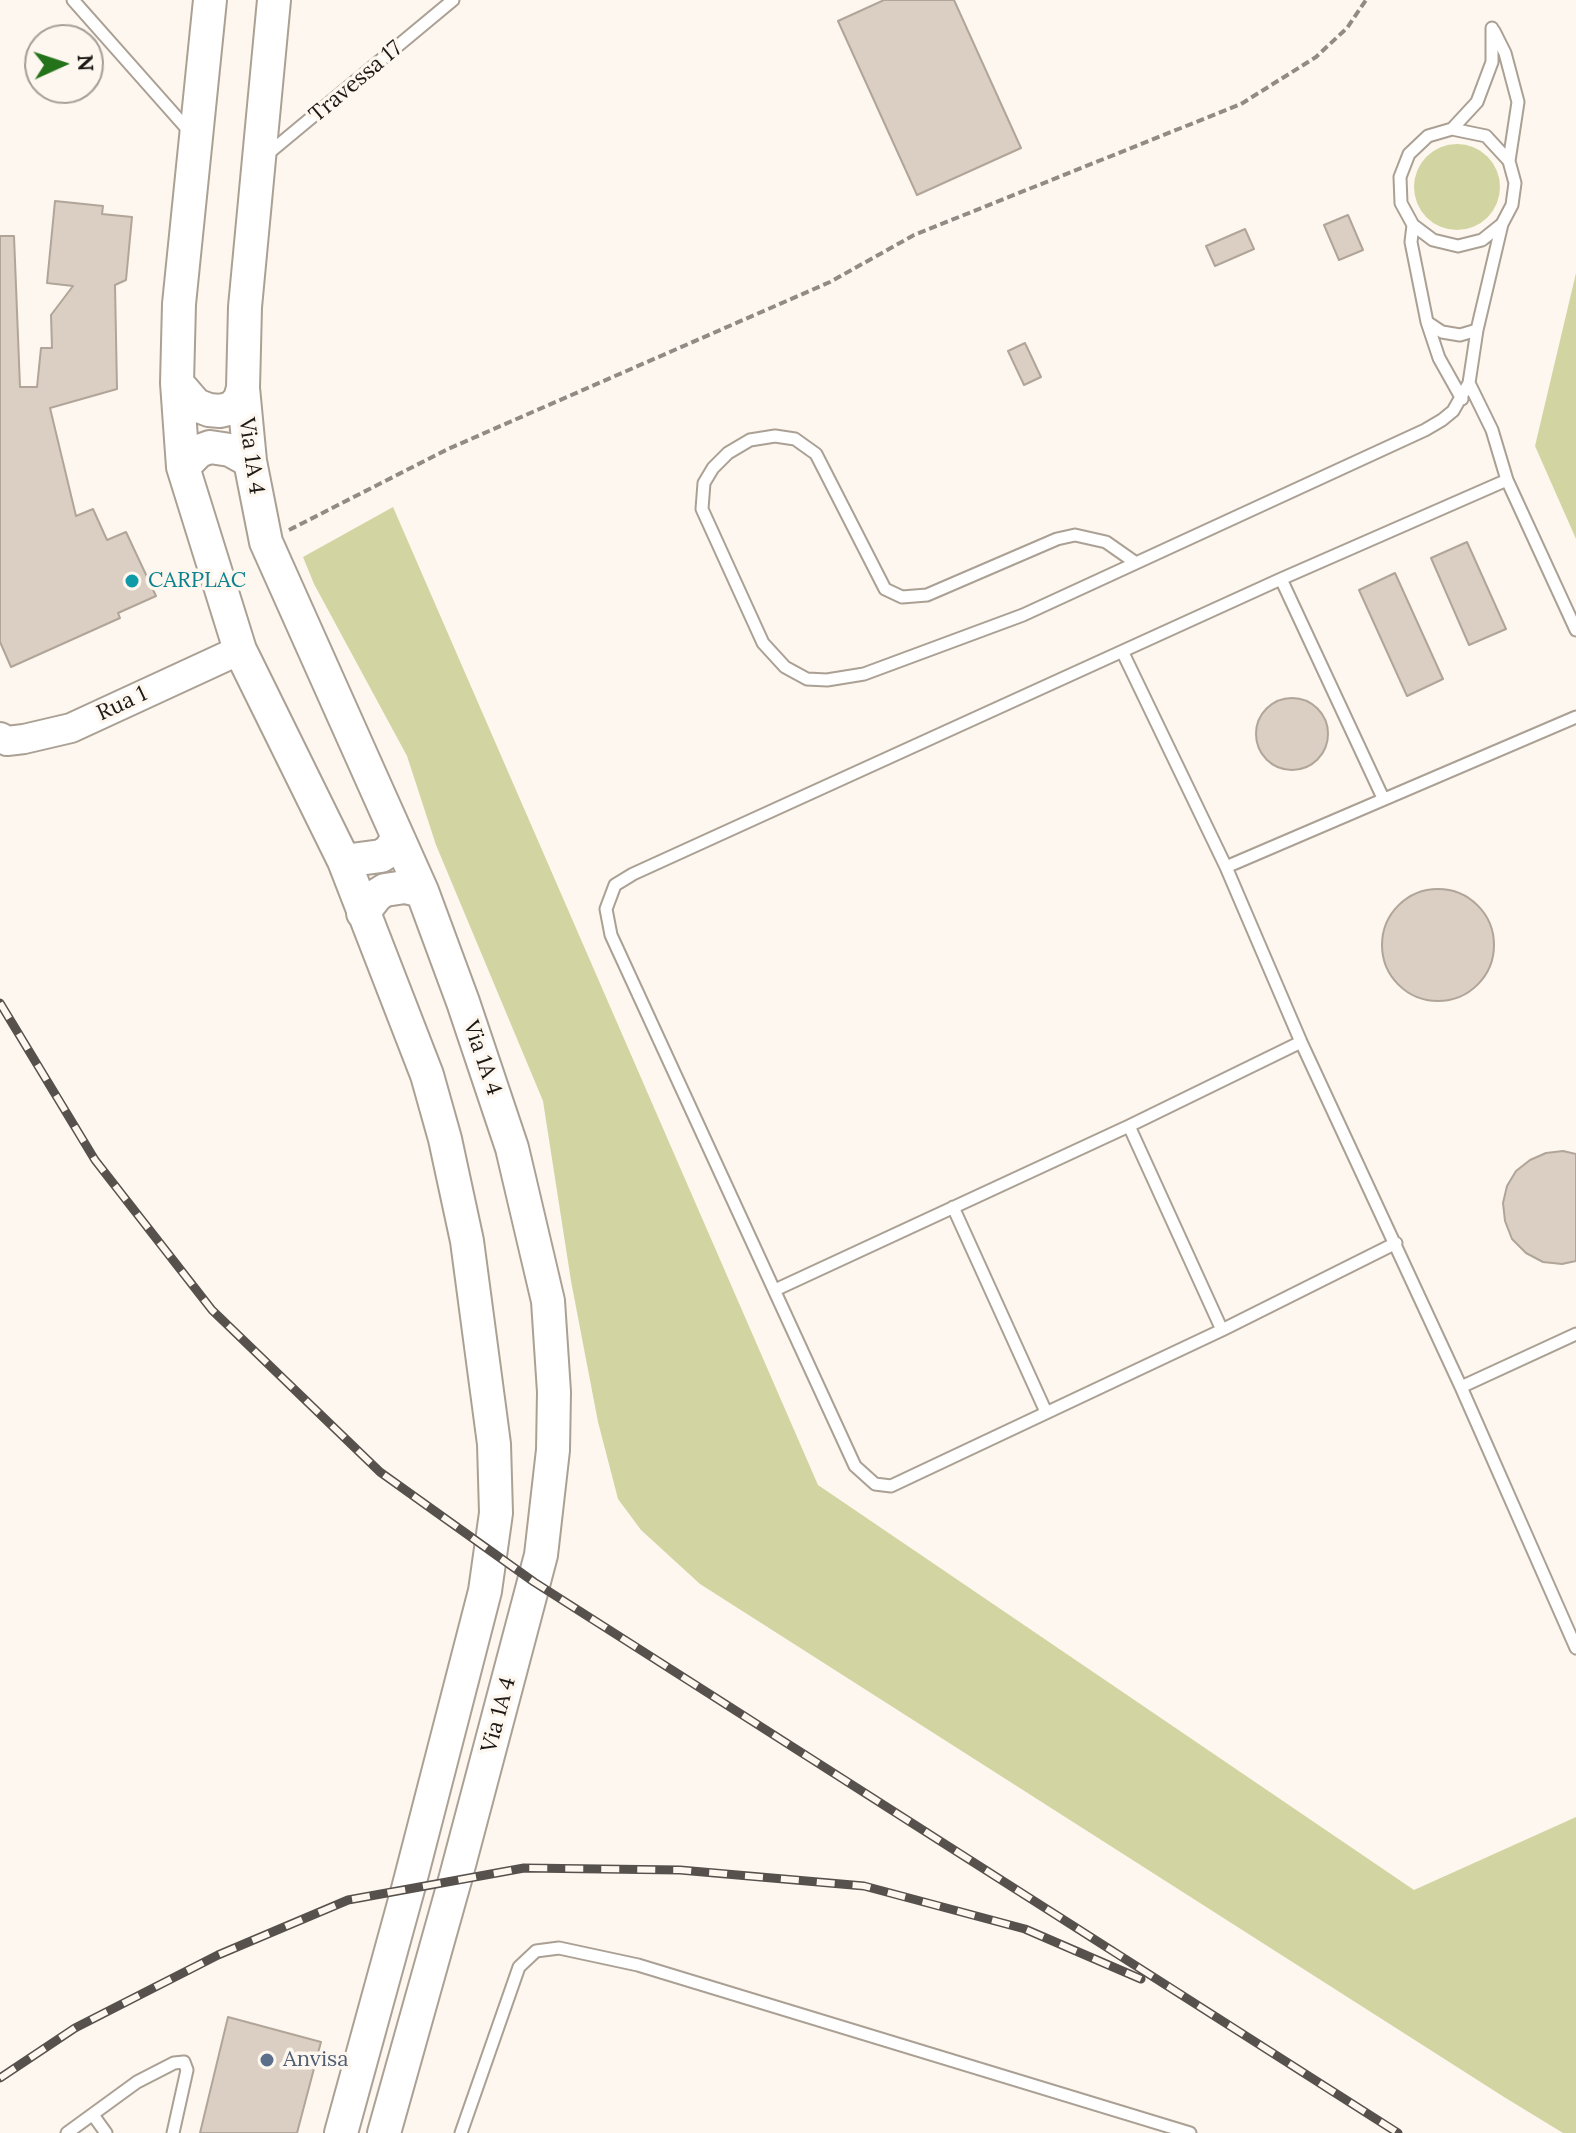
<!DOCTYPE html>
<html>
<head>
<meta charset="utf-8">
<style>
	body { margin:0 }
	#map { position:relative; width:1576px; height:2133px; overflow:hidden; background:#fef7ef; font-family:Lora,serif }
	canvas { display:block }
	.north { position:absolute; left:24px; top:24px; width:80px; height:80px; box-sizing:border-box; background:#fef7ef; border:2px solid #a49e97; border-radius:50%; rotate:87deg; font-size:22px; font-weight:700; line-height:32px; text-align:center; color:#1c1814 }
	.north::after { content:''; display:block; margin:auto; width:28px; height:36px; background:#24731b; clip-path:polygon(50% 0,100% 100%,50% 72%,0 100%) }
</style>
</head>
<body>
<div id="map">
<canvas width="1576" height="2133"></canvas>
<div class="north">N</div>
</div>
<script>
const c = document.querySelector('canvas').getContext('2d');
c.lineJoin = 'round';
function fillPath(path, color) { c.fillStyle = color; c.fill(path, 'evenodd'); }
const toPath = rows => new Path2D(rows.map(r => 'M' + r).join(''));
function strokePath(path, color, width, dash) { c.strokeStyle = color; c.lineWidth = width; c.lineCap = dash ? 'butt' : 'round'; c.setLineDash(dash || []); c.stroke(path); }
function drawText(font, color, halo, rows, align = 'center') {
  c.font = font + ' Lora,serif'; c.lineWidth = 7; c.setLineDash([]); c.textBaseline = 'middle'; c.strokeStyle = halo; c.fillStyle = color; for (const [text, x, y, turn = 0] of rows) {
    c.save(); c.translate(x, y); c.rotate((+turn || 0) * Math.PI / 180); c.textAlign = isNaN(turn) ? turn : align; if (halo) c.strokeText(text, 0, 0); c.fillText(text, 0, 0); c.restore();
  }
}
const green = toPath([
	'1414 187a43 43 0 1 1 86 0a43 43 0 1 1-86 0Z',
	[1576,273,1576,539,1535,446],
	[393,507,818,1485,1414,1890,1576,1817,1576,2133,1563,2133,1504,2097,700,1584,641,1530,618,1499,598,1422,571,1281,543,1101,436,845,407,756,314,584,303,557]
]);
const building = toPath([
	[884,0,954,0,1021,148,917,195,838,21,884,0],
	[55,201,103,206,102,214,132,217,126,280,115,285,117,389,50,408,76,516,93,509,107,540,126,532,156,596,118,613,120,618,11,667,0,642,0,236,14,236,20,387,37,387,41,348,52,348,51,315,73,286,47,283,55,201],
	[1348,215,1363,250,1339,260,1324,225,1348,215],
	[1245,229,1254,249,1215,266,1206,246,1245,229],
	[1025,343,1041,377,1024,385,1008,351,1025,343],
	[1467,542,1506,629,1469,645,1431,558,1467,542],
	[1395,573,1443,679,1407,696,1359,590,1395,573],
	'1256 734a36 36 0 1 1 72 0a36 36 0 1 1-72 0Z',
	'1382 945a56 56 0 1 1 112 0a56 56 0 1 1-112 0Z',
	[1563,1151,1576,1154,1576,1261,1562,1264,1543,1262,1526,1253,1512,1239,1505,1221,1503,1203,1507,1186,1516,1171,1530,1160,1546,1153,1563,1151],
	[228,2017,321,2042,297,2133,200,2133,228,2017]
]);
const path = toPath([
	[289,530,448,449,830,282,914,235,1241,104,1316,57,1347,28,1366,0]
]);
const service = toPath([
	[73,0,189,131],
	[1494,31,1505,53,1518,102,1509,161],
	[1452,129,1486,136,1509,161,1515,183,1512,205,1502,224,1482,240,1458,246,1433,240,1413,225,1401,203,1400,177,1409,154,1428,136,1452,129,1477,102,1492,62,1492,28],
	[264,157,453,0],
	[1413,225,1411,242,1427,322,1439,358,1462,399],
	[1427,322,1442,332,1460,335,1477,330],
	[1469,383,1492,430,1507,480,1576,630],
	[1136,563,1106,542,1075,535,1057,539,927,595,902,597,885,589,816,454,795,439,775,436,750,440,728,453,713,468,704,483,702,509,763,643,785,667,807,679,827,680,864,674,1023,615,1136,563,1425,430,1442,420,1453,411,1469,383,1477,330,1502,224],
	[1281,579,1383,798],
	[1123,653,1226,867,1301,1042,1461,1387,1576,1648],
	[1226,867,1576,717],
	[1129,1126,1222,1330],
	[953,1207,1046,1412],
	[1396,1243,1222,1330,891,1486,875,1484,855,1466,611,935,606,909,615,885,633,874,1281,579,1507,480],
	[775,1290,1129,1126,1301,1042],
	[1461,1387,1576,1334],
	[93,2115,106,2133],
	[67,2133,137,2082,174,2063,184,2062,187,2070,173,2133],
	[461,2133,519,1967,536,1951,559,1948,638,1965,1190,2133]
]);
const tertiary = toPath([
	[0,737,7,741,24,739,71,728,240,650]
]);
const secondary = toPath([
	[210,0,179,304,177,383,183,467,240,650,344,861,427,1075,445,1139,467,1241,494,1444,496,1513,485,1591,408,1889,341,2133],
	[274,0,245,307,243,388,250,461,266,542,422,891,463,1002,512,1148,548,1301,554,1392,553,1450,541,1555,455,1880,384,2133],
	[177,383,196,405,209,410,220,411,232,408,240,399,243,388],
	[183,467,199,451,210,447,230,450,250,461],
	[344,861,381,856,389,851,398,838],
	[363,913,377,895,385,890,405,887,422,891]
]);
const rail = toPath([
	[0,1003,95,1160,212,1310,380,1472,534,1582,1398,2133],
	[0,2078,75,2028,218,1955,348,1900,524,1868,680,1870,864,1886,1025,1929,1141,1979]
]);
const markers = [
	[132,581,8,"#0f9aa8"],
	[267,2060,8,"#5c6f8a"]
];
const streetNames = [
	["Travessa 17",356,82,-40],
	["Via 1A 4",251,456,82],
	["Rua 1",122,704,-25],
	["Via 1A 4",482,1058,71],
	["Via 1A 4",499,1715,-75]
];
const cultureNames = [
	["CARPLAC",148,581]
];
const serviceNames = [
	["Anvisa",283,2060]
];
fillPath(green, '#d2d5a2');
fillPath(building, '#dacfc2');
strokePath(building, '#b0a598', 2);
strokePath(service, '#aba094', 15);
strokePath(tertiary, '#aba094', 32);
strokePath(secondary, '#aba094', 36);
strokePath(path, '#918b85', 4, [8, 4]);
strokePath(service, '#fff', 11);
strokePath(tertiary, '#fff', 28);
strokePath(secondary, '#fff', 32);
strokePath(rail, '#56514c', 9);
strokePath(rail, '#fef7ef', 6, [18]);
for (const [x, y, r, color] of markers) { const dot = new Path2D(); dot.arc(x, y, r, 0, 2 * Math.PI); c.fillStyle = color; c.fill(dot); strokePath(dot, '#fef7ef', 3); }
drawText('22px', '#1c1814', '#fef7ef', streetNames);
drawText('22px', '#0d838f', '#fef7ef', cultureNames, 'left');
drawText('22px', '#4e5e75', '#fef7ef', serviceNames, 'left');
</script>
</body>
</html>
